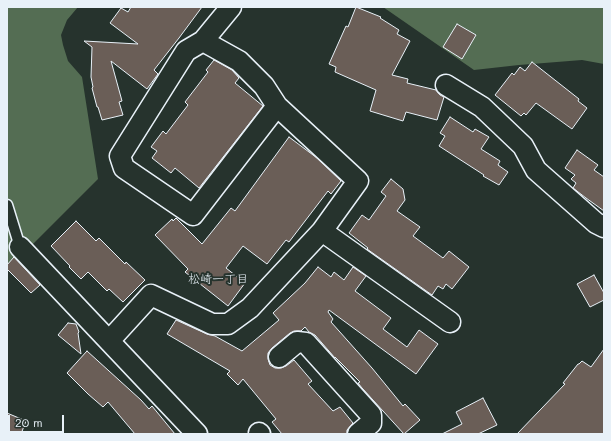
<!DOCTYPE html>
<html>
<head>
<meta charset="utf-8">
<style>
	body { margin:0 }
	#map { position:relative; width:611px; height:441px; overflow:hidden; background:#26332d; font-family:Mali,sans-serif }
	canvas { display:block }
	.frame { position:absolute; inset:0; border:8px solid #e8f1f8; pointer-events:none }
	.scale { position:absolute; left:8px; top:415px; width:56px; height:18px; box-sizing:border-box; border:2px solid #e8f1f8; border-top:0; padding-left:5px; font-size:12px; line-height:14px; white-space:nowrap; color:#e8f1f8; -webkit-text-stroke:3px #26332d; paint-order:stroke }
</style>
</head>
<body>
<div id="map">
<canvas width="611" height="441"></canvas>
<div class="frame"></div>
<div class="scale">20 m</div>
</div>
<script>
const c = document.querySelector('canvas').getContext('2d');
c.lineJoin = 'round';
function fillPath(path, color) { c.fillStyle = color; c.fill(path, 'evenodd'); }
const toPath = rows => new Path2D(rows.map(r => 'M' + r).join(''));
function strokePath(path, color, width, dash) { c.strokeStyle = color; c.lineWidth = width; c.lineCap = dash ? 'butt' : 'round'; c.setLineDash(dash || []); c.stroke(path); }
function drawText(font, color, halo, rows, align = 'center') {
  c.font = font + ' Mali,"Klee One",sans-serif'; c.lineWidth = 4; c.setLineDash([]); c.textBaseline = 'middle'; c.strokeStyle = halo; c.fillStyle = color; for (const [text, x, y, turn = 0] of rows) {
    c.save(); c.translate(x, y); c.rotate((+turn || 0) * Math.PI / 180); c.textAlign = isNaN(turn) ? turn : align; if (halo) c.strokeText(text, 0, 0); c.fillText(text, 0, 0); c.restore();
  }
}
const green = toPath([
	[7,7,78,7,67,20,61,35,63,45,68,61,82,77,98,179,7,270],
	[383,7,604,7,604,64,582,60,519,65,474,70]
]);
const building = toPath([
	[131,7,202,7,179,38,154,70,158,74,147,89,111,61,122,101,119,102,123,115,102,120,98,107,97,107,92,88,93,87,91,77,92,47,84,41,138,44,110,23,121,8,128,12,131,7],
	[356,7,381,17,380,18,399,30,397,34,410,41,392,75,408,79,407,83,436,90,440,95,444,97,437,120,406,112,403,121,370,111,376,90,335,72,336,67,329,64,346,26,348,27,356,7],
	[457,24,476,35,462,59,443,47,457,24],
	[214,60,232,70,239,78,235,83,263,106,199,188,175,168,171,173,152,158,157,151,151,147,163,131,166,134,188,105,185,102,208,72,206,70,214,60],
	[532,62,579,99,578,101,587,108,572,129,536,103,526,115,524,113,521,116,495,95,512,73,514,75,520,67,525,71,532,62],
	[450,117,473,132,475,129,489,137,481,149,500,161,498,165,508,172,499,185,483,176,484,175,439,146,445,136,440,133,450,117],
	[289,137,317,158,341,181,331,194,328,191,289,242,286,240,267,264,243,246,226,268,245,283,228,306,185,272,188,269,155,235,172,219,173,221,176,218,202,244,231,208,235,211,289,137],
	[577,150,598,165,594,170,604,177,604,211,586,198,573,188,576,183,571,179,575,175,565,168,577,150],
	[391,179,403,189,405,200,397,211,420,227,413,236,443,258,449,251,469,267,452,289,446,284,443,289,438,286,432,295,367,249,368,248,349,233,362,215,369,220,386,196,381,192,391,179],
	[76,221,96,241,99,238,125,264,126,262,145,280,123,302,109,289,107,291,88,272,81,279,69,267,70,266,51,246,76,221],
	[14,257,40,285,31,293,7,269,7,265,14,257],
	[318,267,331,277,334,272,344,280,353,267,366,276,355,291,391,318,383,329,407,347,419,330,438,344,416,374,329,310,328,312,333,319,331,322,372,368,403,406,405,404,420,420,404,434,362,388,358,383,360,382,335,357,335,358,315,335,309,332,305,327,301,331,294,331,290,333,272,348,268,353,268,359,270,365,275,368,281,368,286,366,294,360,312,381,308,384,333,411,340,407,353,423,347,430,347,434,282,434,272,422,276,419,243,379,238,385,227,374,230,371,167,334,176,320,207,334,215,336,242,351,279,320,273,313,305,283,318,267],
	[594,275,604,293,604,300,590,307,577,284,594,275],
	[68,323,76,324,79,332,78,333,81,354,58,335,68,323],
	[604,349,604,434,517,434,565,384,563,383,578,364,579,364,582,361,591,367,604,349],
	[87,351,141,400,149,409,152,406,175,434,135,434,108,402,103,407,88,394,67,373,87,351],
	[483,398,497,425,478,434,442,434,462,424,456,412,483,398],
	[7,413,26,421,21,434,7,434,7,413]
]);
const service = toPath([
	[7,205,20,247]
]);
const minor = toPath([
	[203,41,231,7],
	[446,85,482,107,523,146,536,170,596,223,604,227],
	[322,231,450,322],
	[20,247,197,434],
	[109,341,151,295,212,324,228,324,250,308,322,231,358,181,277,106,264,86,239,61,203,41,186,51,120,156,124,168,193,215,277,106],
	[279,357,297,342,306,343,371,415,371,423,358,434],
	[259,434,259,433,260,434]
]);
const neighbourhoodNames = [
	["松崎一丁目",218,279]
];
fillPath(green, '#546d53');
fillPath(building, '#6a5e57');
strokePath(building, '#e8f1f8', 1);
strokePath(service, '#e8f1f8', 13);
strokePath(minor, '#e8f1f8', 23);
strokePath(service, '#26332d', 10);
strokePath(minor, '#26332d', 20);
drawText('12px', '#e8f1f8', '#26332d', neighbourhoodNames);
</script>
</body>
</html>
